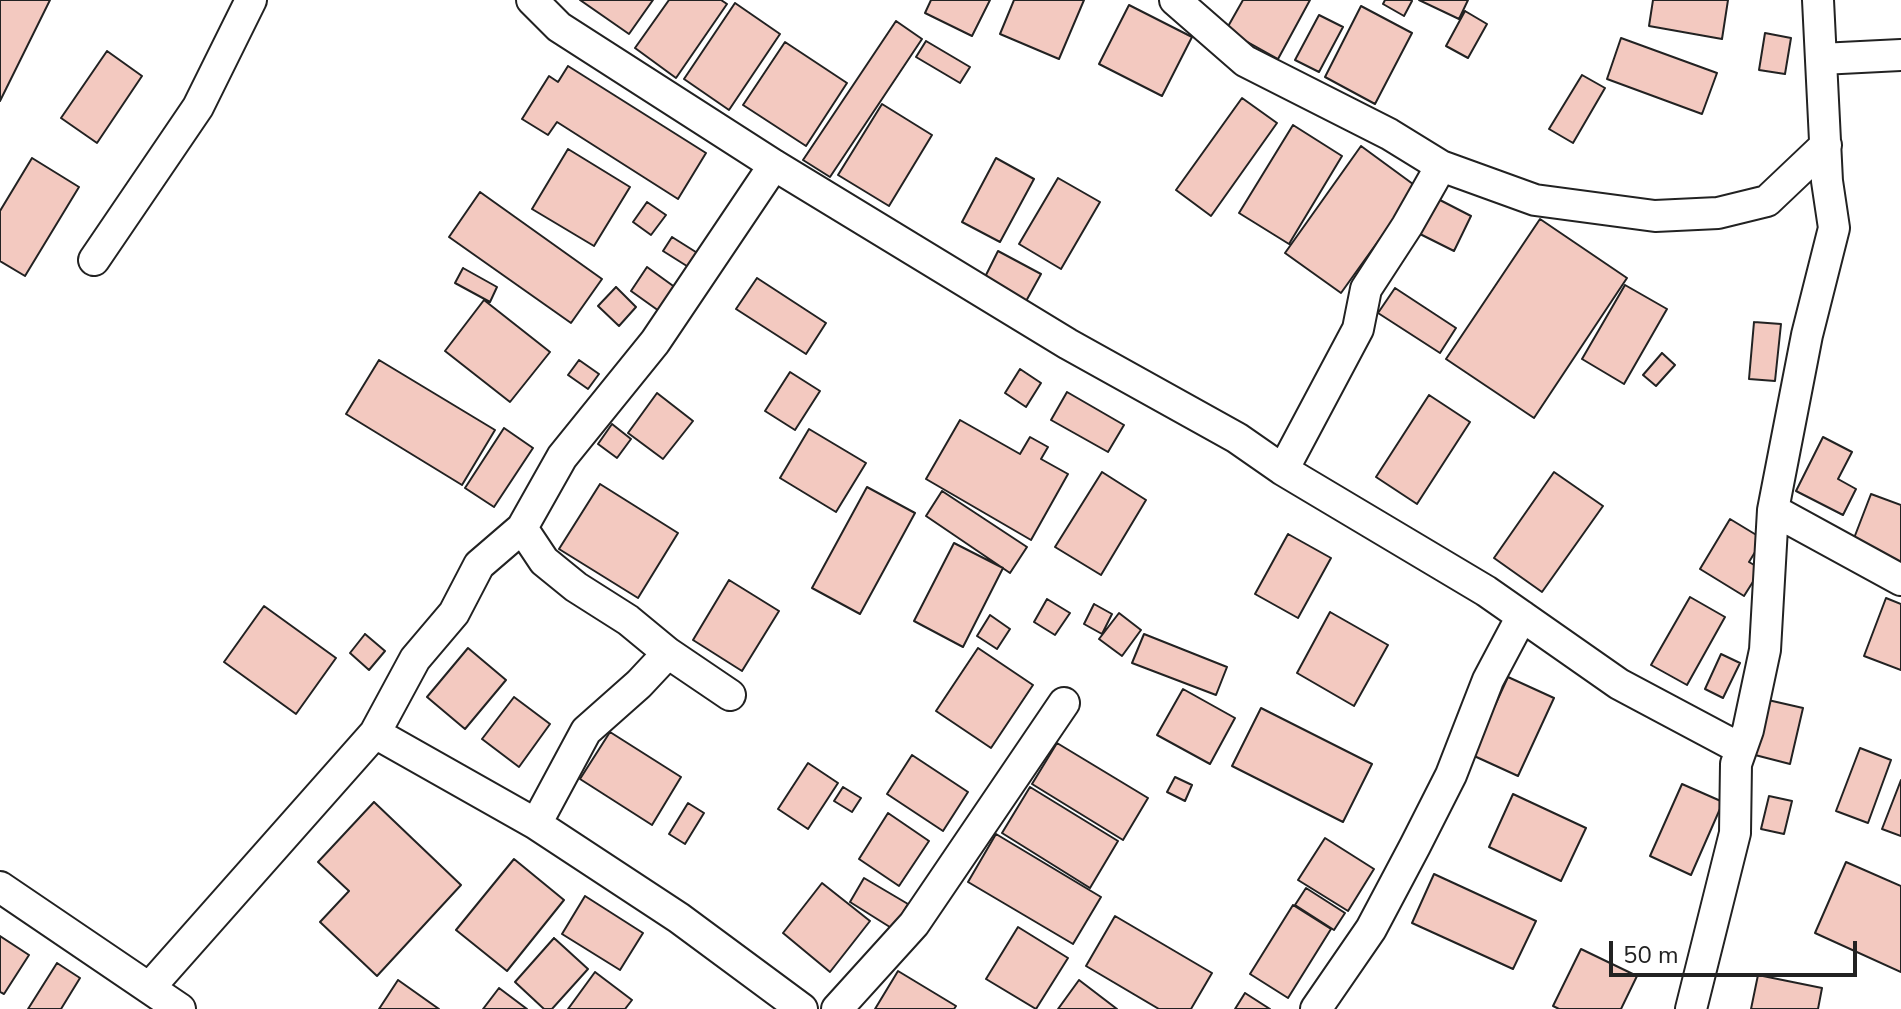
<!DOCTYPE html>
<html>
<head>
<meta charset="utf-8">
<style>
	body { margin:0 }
	#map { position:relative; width:1901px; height:1009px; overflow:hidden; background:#fff; font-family:"Nunito Sans",sans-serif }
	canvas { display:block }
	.scale { position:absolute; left:1609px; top:941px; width:248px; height:36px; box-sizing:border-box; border:4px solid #222; border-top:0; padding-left:10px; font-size:24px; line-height:28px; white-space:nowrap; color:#222; -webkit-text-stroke:6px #fff; paint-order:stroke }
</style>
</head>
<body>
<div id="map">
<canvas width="1901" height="1009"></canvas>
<div class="scale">50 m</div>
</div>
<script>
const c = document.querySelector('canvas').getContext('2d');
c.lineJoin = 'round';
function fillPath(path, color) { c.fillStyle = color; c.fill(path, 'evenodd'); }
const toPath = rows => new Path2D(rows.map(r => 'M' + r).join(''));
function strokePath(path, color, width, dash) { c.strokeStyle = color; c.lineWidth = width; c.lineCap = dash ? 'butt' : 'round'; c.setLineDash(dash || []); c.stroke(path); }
const building = toPath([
	[0,0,50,0,0,101,0,0],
	[580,0,653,0,629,34,580,0],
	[669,0,721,0,727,4,676,78,635,48,669,0],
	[931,0,990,0,972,36,925,13,931,0],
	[1014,0,1084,0,1059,59,1000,34,1014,0],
	[1243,0,1310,0,1278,59,1226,30,1243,0],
	[1385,0,1410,0,1412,1,1404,16,1383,4,1385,0],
	[1419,0,1468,0,1459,19,1419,0],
	[1653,0,1728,0,1722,39,1649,26,1653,0],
	[735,3,780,34,729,110,684,79,735,3],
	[1129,5,1192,37,1162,96,1099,64,1129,5],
	[1361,6,1412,33,1375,104,1325,77,1361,6],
	[1465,11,1487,24,1468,58,1446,46,1465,11],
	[1319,15,1343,27,1319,72,1295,60,1319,15],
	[896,21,922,39,830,177,803,160,896,21],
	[1765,33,1791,38,1785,74,1759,70,1765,33],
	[1621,38,1717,73,1702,114,1607,79,1621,38],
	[926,41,970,67,960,83,916,57,926,41],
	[785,42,847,83,806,146,743,105,785,42],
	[107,51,142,76,97,143,61,118,107,51],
	[568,66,706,153,678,199,557,122,548,135,522,119,549,76,558,82,568,66],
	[1582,75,1605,88,1573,143,1549,129,1582,75],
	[1242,98,1277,123,1211,216,1176,190,1242,98],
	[882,104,932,135,889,206,838,175,882,104],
	[1293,125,1342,156,1289,244,1239,213,1293,125],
	[1361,146,1417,187,1341,293,1285,253,1361,146],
	[568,149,630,187,594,246,532,209,568,149],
	[32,158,79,187,25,276,0,261,0,211,32,158],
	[996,158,1034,179,1000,242,962,222,996,158],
	[1058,178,1100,202,1061,269,1019,244,1058,178],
	[480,192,602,279,571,323,449,237,480,192],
	[1438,199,1471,216,1454,251,1420,234,1438,199],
	[647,202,666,215,651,235,633,222,647,202],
	[1540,219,1627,278,1534,418,1446,359,1540,219],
	[672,237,699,254,690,268,663,251,672,237],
	[998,251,1041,274,1025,303,983,281,998,251],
	[647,267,676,288,659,311,631,291,647,267],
	[463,268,497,287,490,302,455,283,463,268],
	[757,278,826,323,806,354,736,309,757,278],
	[1625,285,1667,309,1624,384,1582,359,1625,285],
	[616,287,636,307,619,326,598,306,616,287],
	[1395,288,1456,328,1440,353,1378,313,1395,288],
	[484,300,550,352,510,402,445,351,484,300],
	[1754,322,1781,324,1775,381,1749,379,1754,322],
	[1662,353,1675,365,1656,386,1643,375,1662,353],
	[379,360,495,430,462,485,346,414,379,360],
	[579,360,599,374,588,389,568,375,579,360],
	[1020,369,1041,383,1026,407,1005,393,1020,369],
	[790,372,820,391,795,430,765,411,790,372],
	[1067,392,1124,425,1108,452,1051,420,1067,392],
	[657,393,693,421,663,459,628,433,657,393],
	[1429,395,1470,422,1417,504,1376,477,1429,395],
	[960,420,1020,454,1030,437,1048,447,1041,459,1068,474,1031,540,926,479,960,420],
	[612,424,631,439,617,458,598,444,612,424],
	[504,428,533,448,494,507,465,488,504,428],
	[809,429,866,463,836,512,780,478,809,429],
	[1823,437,1852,452,1838,479,1856,489,1843,515,1796,491,1823,437],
	[1102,472,1146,500,1101,575,1055,547,1102,472],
	[1554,472,1603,506,1542,592,1494,558,1554,472],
	[600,484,678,533,638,598,559,549,600,484],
	[867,487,915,513,860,614,812,588,867,487],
	[942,491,1027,547,1010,573,926,516,942,491],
	[1871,494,1901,505,1901,565,1851,546,1871,494],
	[1730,519,1763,539,1749,562,1761,569,1744,596,1700,569,1730,519],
	[1288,534,1331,558,1298,618,1255,594,1288,534],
	[954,543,1003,568,963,647,914,621,954,543],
	[729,580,779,611,742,671,693,640,729,580],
	[1690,597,1725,617,1687,685,1651,665,1690,597],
	[1886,598,1901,604,1901,670,1864,656,1886,598],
	[1047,599,1070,613,1055,635,1034,622,1047,599],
	[1094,604,1112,614,1102,634,1084,624,1094,604],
	[264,606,336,658,296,714,224,662,264,606],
	[1330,612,1388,645,1354,706,1297,673,1330,612],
	[1119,613,1141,630,1122,656,1099,639,1119,613],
	[990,615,1010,629,997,649,977,636,990,615],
	[365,634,385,651,369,670,350,653,365,634],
	[1144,634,1227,667,1216,695,1132,663,1144,634],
	[468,648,506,680,465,729,427,697,468,648],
	[978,648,1033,685,991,748,936,711,978,648],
	[1721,654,1740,663,1723,698,1705,689,1721,654],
	[1508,677,1554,698,1518,776,1472,755,1508,677],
	[1183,689,1235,718,1210,764,1157,735,1183,689],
	[514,697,550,724,519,767,482,739,514,697],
	[1768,700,1803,708,1790,764,1755,755,1768,700],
	[1261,708,1372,764,1343,822,1232,766,1261,708],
	[610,732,681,777,652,825,580,779,610,732],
	[1057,743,1148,798,1123,840,1032,784,1057,743],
	[1860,748,1891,760,1868,823,1836,811,1860,748],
	[912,755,968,792,943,831,887,794,912,755],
	[808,763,838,783,808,829,778,809,808,763],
	[1175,777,1192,785,1185,801,1167,792,1175,777],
	[1901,780,1901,836,1882,829,1901,780],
	[1682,784,1723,802,1691,875,1650,856,1682,784],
	[843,787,861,798,852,812,834,801,843,787],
	[1030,787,1118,841,1090,888,1002,833,1030,787],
	[1513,794,1586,828,1561,881,1489,847,1513,794],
	[1769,796,1792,801,1784,834,1761,829,1769,796],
	[374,802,461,885,377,976,320,922,349,891,318,862,374,802],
	[688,803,704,813,685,844,669,834,688,803],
	[888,813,929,841,899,886,859,859,888,813],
	[996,834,1101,897,1073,944,968,882,996,834],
	[1325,838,1374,869,1348,911,1298,880,1325,838],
	[514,859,564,900,507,971,456,930,514,859],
	[1846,862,1901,886,1901,972,1815,933,1846,862],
	[1434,874,1536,921,1513,969,1412,923,1434,874],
	[864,878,908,904,893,929,850,902,864,878],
	[822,883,870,921,830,972,783,933,822,883],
	[1306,888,1345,913,1334,930,1295,905,1306,888],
	[585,896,643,933,620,970,562,934,585,896],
	[1293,905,1331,929,1288,998,1250,974,1293,905],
	[1115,916,1212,973,1191,1009,1159,1009,1086,966,1115,916],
	[1018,927,1068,958,1036,1009,986,979,1018,927],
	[0,936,29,955,4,994,0,992,0,936],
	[554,938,588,969,552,1009,544,1009,515,982,554,938],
	[1581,949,1637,976,1621,1009,1559,1009,1553,1006,1581,949],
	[57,963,80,978,61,1009,28,1009,57,963],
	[898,971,956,1006,954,1009,875,1009,898,971],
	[595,972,632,1000,625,1009,568,1009,595,972],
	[1758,975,1822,988,1818,1009,1751,1009,1758,975],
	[398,980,439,1009,379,1009,398,980],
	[1079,980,1117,1009,1058,1009,1079,980],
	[499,988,527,1009,483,1009,499,988],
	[1245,993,1270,1009,1235,1009,1245,993]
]);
const street = toPath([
	[532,0,559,27,774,165,1068,344,1237,438,1283,470,1486,591,1619,684,1741,749],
	[1175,0,1245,61,1389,134,1441,166,1535,200,1655,216,1718,213,1767,201,1826,145],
	[1821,59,1901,55],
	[94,260,198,107,251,0],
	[1283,470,1358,329,1366,289,1407,226,1441,166],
	[1773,510,1901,580],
	[522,528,544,561,576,587,628,620,668,653,639,684,586,731,536,824],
	[668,653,730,695],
	[375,733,536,824,679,918,802,1009],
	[0,887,180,1009],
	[150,987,375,733,415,659,454,613,479,565,522,528,562,457,655,342,774,165],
	[837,1009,914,924,1064,703],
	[1316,1009,1371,929,1415,846,1451,775,1488,680,1522,616],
	[1691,1009,1735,833,1736,764,1748,730,1765,650,1773,510,1807,335,1834,228,1827,181,1818,0]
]);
fillPath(building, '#f3c9c0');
strokePath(building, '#222', 2);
strokePath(street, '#222', 34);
strokePath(street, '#fff', 30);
</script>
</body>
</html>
